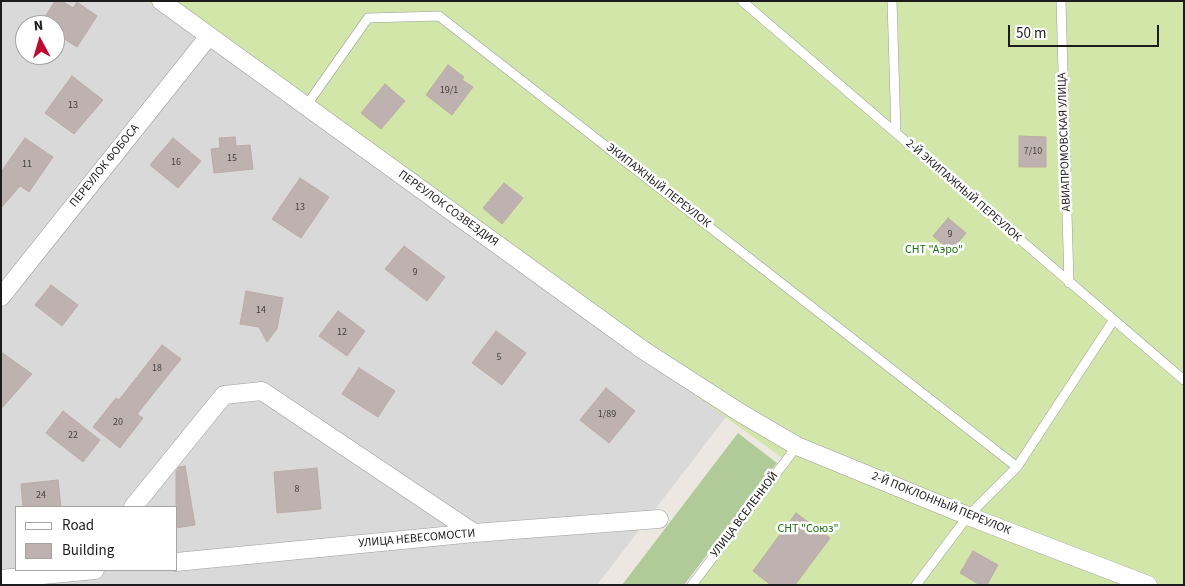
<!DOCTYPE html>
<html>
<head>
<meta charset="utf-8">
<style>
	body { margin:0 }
	#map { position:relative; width:1185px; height:586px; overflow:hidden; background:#ede7e2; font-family:"Source Sans 3",sans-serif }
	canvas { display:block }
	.frame { position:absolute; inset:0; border:2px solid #1c1c1c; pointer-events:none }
	.legend { position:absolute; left:15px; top:506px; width:162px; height:65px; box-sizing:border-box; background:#fff; border:1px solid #a4a4a4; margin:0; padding:6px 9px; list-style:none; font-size:15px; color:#1c1c1c }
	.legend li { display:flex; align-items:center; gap:10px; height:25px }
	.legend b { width:25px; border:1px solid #a4a4a4 }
	.north { position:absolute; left:15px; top:15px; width:50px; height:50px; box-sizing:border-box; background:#fff; border:1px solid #a4a4a4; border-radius:50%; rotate:354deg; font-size:14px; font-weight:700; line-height:20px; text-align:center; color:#1c1c1c }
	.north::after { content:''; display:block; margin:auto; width:18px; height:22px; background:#bf092d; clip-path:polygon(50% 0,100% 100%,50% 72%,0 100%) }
	.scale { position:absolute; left:1008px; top:25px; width:151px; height:22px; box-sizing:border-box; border:2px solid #1c1c1c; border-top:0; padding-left:6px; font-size:15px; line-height:18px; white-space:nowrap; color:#1c1c1c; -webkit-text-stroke:4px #fff; paint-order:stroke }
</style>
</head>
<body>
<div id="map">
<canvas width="1185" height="586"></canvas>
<div class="frame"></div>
<ul class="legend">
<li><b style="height:6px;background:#fff"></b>Road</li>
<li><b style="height:14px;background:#bdb2af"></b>Building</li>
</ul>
<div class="north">N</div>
<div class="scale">50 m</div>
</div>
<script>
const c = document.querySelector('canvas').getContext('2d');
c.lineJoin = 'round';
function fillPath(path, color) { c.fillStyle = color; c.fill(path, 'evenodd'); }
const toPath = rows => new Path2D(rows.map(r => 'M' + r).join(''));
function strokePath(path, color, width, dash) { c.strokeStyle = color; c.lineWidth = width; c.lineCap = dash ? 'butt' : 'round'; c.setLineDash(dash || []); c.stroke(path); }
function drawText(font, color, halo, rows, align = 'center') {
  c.font = font + ' "Source Sans 3",sans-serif'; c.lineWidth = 5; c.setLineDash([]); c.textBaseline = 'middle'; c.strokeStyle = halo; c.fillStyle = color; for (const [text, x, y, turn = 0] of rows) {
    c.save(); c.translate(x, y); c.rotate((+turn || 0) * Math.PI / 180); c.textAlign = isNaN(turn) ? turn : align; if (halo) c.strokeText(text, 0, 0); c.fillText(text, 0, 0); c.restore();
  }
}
const residential = toPath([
	[1,1,146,1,726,417,597,585,1,585],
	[25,25,55,25,55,55,25,55],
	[16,507,176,507,176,570,16,570]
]);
const grass = toPath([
	[146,1,1184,1,1184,585,696,585,788,462]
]);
const forest = toPath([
	[738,433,777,463,684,585,622,585]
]);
const building = toPath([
	[55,1,62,1,73,8,77,2,97,16,77,47,55,33,55,25,40,25,55,1],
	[448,65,464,77,462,80,473,87,452,115,426,95,448,65],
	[72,76,103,100,74,134,45,113,72,76],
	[385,84,405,101,381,129,361,113,385,84],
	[1019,136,1046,137,1046,167,1019,167,1019,136],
	[235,137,236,146,250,145,253,169,214,173,211,149,220,148,219,138,235,137],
	[25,138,53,157,29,192,20,186,1,208,1,172,25,138],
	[173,138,201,161,178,188,150,165,173,138],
	[300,178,329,197,301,238,272,219,300,178],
	[504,183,523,198,502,224,483,208,504,183],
	[948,218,966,233,951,251,933,236,948,218],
	[404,246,445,277,427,301,385,269,404,246],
	[51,285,78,305,62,326,35,305,51,285],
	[246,291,283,298,277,329,267,342,259,327,240,324,246,291],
	[338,311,365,331,347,356,319,336,338,311],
	[496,331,526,353,502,385,472,363,496,331],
	[162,345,181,359,137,414,143,418,120,448,93,427,116,398,119,400,162,345],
	[1,352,32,374,1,409,1,352],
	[359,368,395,391,378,417,342,394,359,368],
	[606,388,635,411,609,443,580,420,606,388],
	[63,411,100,440,83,462,46,433,63,411],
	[185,466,195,525,176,528,176,471,179,467,185,466],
	[317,468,321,509,277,513,274,472,317,468],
	[58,480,61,507,23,507,21,484,58,480],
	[796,513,830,538,795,585,771,585,753,571,796,513],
	[973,551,998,565,987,585,980,585,960,573,973,551]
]);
const lane = toPath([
	[742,1,1184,380],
	[892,1,896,133],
	[1061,1,1069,283],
	[306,106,368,18,439,16,1017,467],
	[692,585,797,446],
	[916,585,968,516,1017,467,1113,321]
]);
const street = toPath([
	[161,1,643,350,739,412,797,446,968,516,1148,585],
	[1,297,209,36],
	[133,507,224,395,262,391,474,533],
	[176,562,474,533,659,519],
	[1,579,95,570]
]);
const numberNames = [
	["19/1",449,91],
	["13",73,106],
	["7/10",1033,152],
	["15",232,159],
	["16",176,163],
	["11",27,165],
	["13",300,208],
	["9",950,235],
	["9",415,273],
	["14",261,311],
	["12",342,333],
	["5",499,358],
	["18",157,369],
	["1/89",607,415],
	["20",118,423],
	["22",73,436],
	["8",297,490],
	["24",41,496]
];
const streetNames = [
	["АВИАПРОМОВСКАЯ УЛИЦА",1065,142,-92],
	["ПЕРЕУЛОК ФОБОСА",105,166,-51],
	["ЭКИПАЖНЫЙ ПЕРЕУЛОК",658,186,38],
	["2-Й ЭКИПАЖНЫЙ ПЕРЕУЛОК",963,191,41],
	["ПЕРЕУЛОК СОЗВЕЗДИЯ",448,209,36],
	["2-Й ПОКЛОННЫЙ ПЕРЕУЛОК",941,504,22],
	["УЛИЦА ВСЕЛЕННОЙ",745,515,-53],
	["УЛИЦА НЕВЕСОМОСТИ",417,539,-5]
];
const parkNames = [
	["СНТ \"Аэро\"",934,250],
	["СНТ \"Союз\"",808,529]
];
fillPath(residential, '#dad9d9');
fillPath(grass, '#d3e6a9');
fillPath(forest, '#b1cb98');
fillPath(building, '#bdb2af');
strokePath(building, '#beaba5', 1);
strokePath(lane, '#9d9d9d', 10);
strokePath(street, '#9d9d9d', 19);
strokePath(lane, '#fff', 9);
strokePath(street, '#fff', 18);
drawText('10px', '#444241', null, numberNames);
drawText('12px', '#1c1c1c', '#fff', streetNames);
drawText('12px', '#1c7410', '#fff', parkNames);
</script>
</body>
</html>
